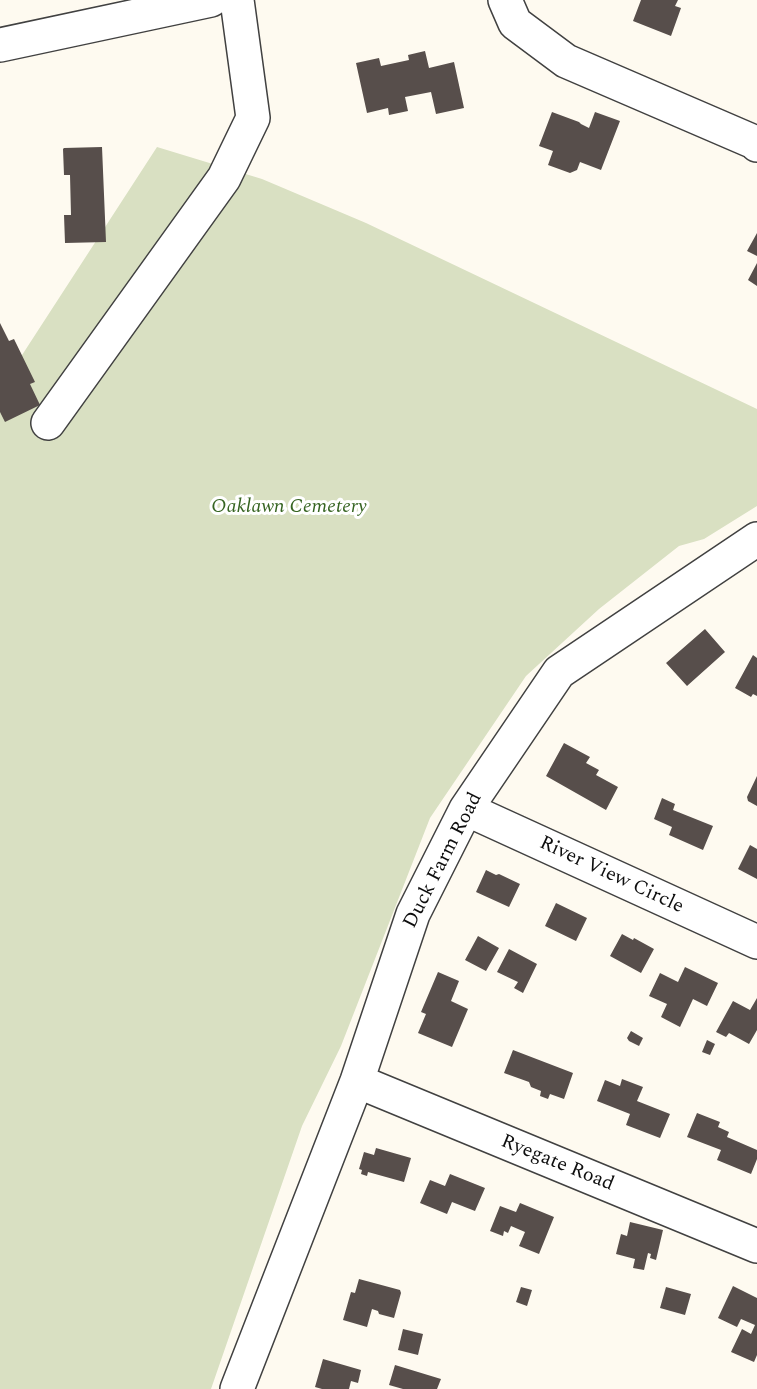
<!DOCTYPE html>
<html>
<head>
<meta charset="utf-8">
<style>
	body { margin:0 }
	canvas { display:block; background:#fefaf0 }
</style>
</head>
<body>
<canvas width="757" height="1389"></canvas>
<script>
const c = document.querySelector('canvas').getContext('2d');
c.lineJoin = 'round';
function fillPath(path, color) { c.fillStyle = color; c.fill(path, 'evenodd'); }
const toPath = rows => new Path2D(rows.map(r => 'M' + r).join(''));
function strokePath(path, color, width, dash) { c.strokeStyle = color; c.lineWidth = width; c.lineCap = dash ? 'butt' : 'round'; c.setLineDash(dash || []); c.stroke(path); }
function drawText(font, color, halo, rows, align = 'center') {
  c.font = font + ' Spectral,serif'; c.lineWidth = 6; c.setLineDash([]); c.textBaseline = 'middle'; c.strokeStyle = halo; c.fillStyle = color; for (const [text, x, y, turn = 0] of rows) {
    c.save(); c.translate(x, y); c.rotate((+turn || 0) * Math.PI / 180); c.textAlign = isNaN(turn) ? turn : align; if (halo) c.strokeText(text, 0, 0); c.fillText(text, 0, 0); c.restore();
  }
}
const cemetery = toPath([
	[157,147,262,179,366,223,757,409,757,506,704,539,679,546,599,609,526,676,430,818,341,1046,302,1126,211,1389,0,1389,0,389]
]);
const building = toPath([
	[641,0,678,0,675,6,681,8,671,36,633,21],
	[425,51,429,68,454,62,464,108,436,114,431,92,405,97,408,111,389,115,388,108,367,113,356,63,379,58,381,66,409,60,408,55],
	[552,112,579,122,581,124,589,128,595,112,620,121,601,170,580,162,577,170,570,173,548,165,553,151,539,146],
	[102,147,106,242,65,243,64,215,71,215,70,175,64,175,63,149,64,148],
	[757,233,757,256,747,251],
	[757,263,757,286,748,280],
	[0,323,9,341,14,339,35,382,30,384,40,405,5,422,0,412],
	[705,629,725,652,687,686,666,663],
	[753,655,757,658,757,696,753,694,751,697,735,688],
	[564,743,590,757,586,763,599,770,596,775,618,787,606,810,546,776],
	[757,776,757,806,748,801,747,797],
	[662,798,675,804,673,810,713,826,703,850,669,835,672,827,654,819],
	[750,845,757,849,757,879,738,869],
	[486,870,496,875,499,874,520,884,509,907,476,892],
	[556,903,587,918,576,941,545,926],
	[622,934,633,940,634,938,654,949,641,973,610,956],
	[478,936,499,948,486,971,465,960],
	[509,949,537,964,523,993,514,988,518,982,497,972],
	[685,967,718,983,707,1006,693,999,680,1027,661,1017,667,1004,649,996,660,973,678,982],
	[438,972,459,981,451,1001,468,1009,452,1047,418,1033,426,1014,421,1012],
	[757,998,757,1030,749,1044,729,1033,726,1037,716,1032,733,1001,750,1010],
	[631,1031,643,1038,639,1046,629,1041,627,1038],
	[707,1040,715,1044,710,1055,702,1052],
	[513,1050,573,1073,564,1099,550,1094,548,1099,540,1096,541,1091,531,1087,529,1082,504,1073],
	[622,1079,643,1087,637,1101,670,1114,660,1138,626,1125,630,1114,597,1101,605,1080,620,1086],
	[697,1113,720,1122,718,1127,729,1132,727,1137,757,1150,757,1159,751,1174,717,1160,721,1150,687,1137],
	[376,1148,411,1158,404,1182,368,1172,367,1176,361,1174,362,1170,359,1169,364,1152,374,1155],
	[450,1174,485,1188,475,1211,452,1202,447,1214,420,1203,430,1180,445,1186],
	[520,1203,554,1217,539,1254,519,1246,525,1232,511,1226,508,1233,504,1231,503,1236,490,1231,500,1206,516,1212],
	[630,1222,663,1230,656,1260,650,1258,651,1254,648,1253,644,1270,633,1268,635,1259,616,1254,621,1234,627,1236],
	[359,1279,400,1290,401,1293,394,1318,379,1314,378,1311,372,1309,367,1327,343,1320,351,1292,355,1293],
	[733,1286,757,1298,757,1355,754,1362,731,1352,742,1329,751,1334,755,1325,741,1319,737,1327,718,1318],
	[521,1287,532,1290,527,1306,516,1302],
	[666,1287,691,1294,685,1315,660,1308],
	[403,1329,423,1334,418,1355,398,1350],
	[323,1359,361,1370,358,1383,351,1381,349,1389,322,1389,315,1387],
	[395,1365,441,1379,437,1389,403,1389,389,1385]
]);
const minor = toPath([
	[505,0,515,23,566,61,754,142,757,145],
	[0,45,211,0],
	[48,423,224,178,253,118,237,0],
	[466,809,757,942],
	[357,1081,757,1246],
	[237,1389,357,1081,413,914,466,809,559,672,757,539]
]);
const parkNames = [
	["Oaklawn Cemetery",289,508]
];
const streetNames = [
	["Duck Farm Road",444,861,-63],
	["River View Circle",611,876,25],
	["Ryegate Road",557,1164,22]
];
fillPath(cemetery, '#d9e0c2');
fillPath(building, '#574e4b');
strokePath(minor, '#414141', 36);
strokePath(minor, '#fff', 33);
drawText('italic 20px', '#366421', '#fff', parkNames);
drawText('20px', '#0e0e0e', '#fff', streetNames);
</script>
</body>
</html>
